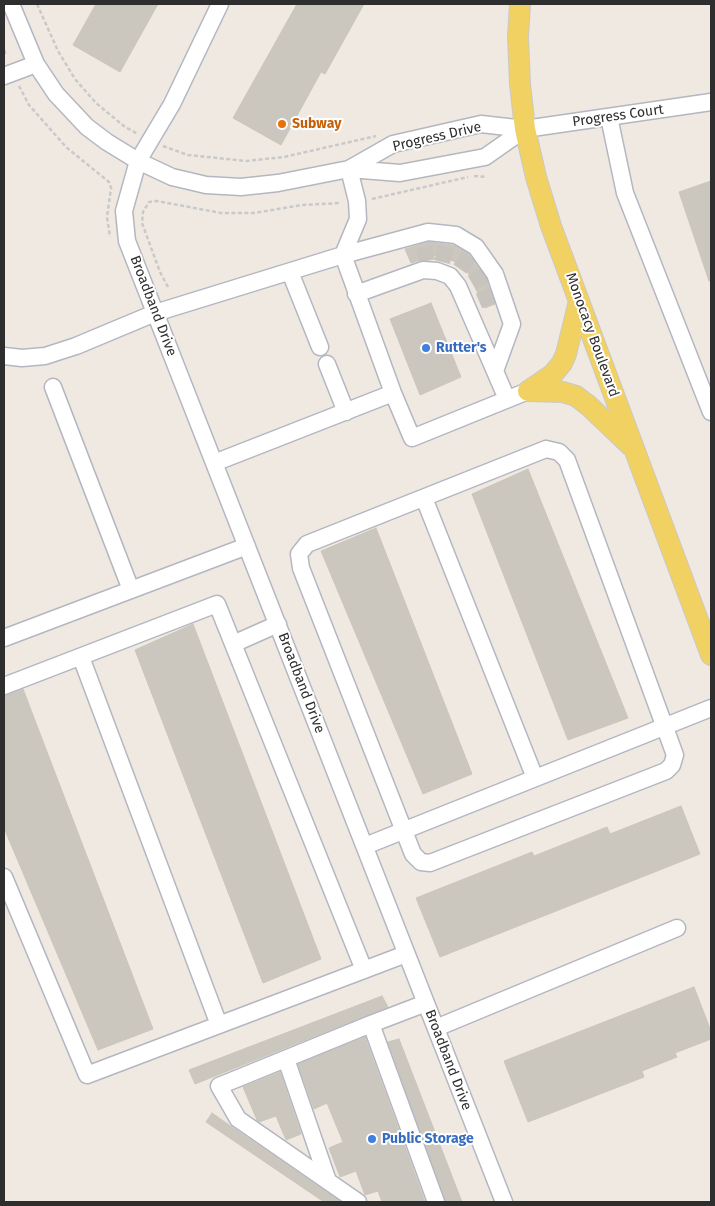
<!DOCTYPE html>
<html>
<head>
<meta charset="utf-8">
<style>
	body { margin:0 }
	#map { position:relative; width:715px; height:1206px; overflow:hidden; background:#efe9e1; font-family:"Fira Sans",sans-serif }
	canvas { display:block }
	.frame { position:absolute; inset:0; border:5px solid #2e2e2e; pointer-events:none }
</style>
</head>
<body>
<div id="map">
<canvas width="715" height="1206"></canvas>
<div class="frame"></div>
</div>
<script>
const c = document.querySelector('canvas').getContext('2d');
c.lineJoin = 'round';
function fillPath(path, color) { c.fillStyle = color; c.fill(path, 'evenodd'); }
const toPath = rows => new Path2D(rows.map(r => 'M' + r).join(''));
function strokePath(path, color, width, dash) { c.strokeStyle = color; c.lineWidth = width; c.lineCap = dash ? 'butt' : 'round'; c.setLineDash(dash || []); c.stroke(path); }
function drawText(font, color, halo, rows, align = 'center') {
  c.font = font + ' "Fira Sans",sans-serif'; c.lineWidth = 4; c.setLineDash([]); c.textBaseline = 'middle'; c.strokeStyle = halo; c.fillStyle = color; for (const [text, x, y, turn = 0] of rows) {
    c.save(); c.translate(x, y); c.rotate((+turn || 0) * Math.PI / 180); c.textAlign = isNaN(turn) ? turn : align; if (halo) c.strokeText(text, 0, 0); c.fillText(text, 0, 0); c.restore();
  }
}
const building = toPath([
	[96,4,158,4,120,72,73,45,96,4],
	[297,4,364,4,325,74,321,72,281,145,233,118,297,4],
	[711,181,711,281,709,281,679,192,711,181],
	[429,242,453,245,469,254,486,279,495,304,485,308,467,271,459,263,436,255,411,263,405,249,429,242],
	[431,303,461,377,420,395,390,319,431,303],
	[528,469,628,718,568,740,472,494,528,469],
	[376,528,472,774,423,794,321,551,376,528],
	[193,624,321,959,263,983,135,650,193,624],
	[23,689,153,1029,98,1050,4,828,4,696,23,689],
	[681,806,700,854,440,957,416,898,532,852,534,856,607,827,610,834,681,806],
	[694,987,711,1031,711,1039,675,1053,677,1057,642,1071,644,1077,528,1122,504,1061,694,987],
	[382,996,388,1007,195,1084,189,1070,382,996],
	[365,1037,425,1202,382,1202,378,1191,365,1195,356,1171,340,1177,329,1148,343,1142,327,1103,314,1109,298,1064,365,1037],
	[399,1039,462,1202,446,1202,388,1042,399,1039],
	[280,1072,301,1134,286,1140,276,1116,259,1122,257,1120,243,1087,280,1072],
	[212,1113,232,1127,341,1202,324,1202,206,1122,212,1113]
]);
const minorTunnel = toPath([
	[424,247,427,261],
	[442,262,446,247],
	[460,269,469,256],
	[472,283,485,275],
	[479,301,493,295]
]);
const path = toPath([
	[37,4,58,51,75,79,96,103,125,127,138,134],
	[4,50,6,55],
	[19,86,29,105,66,147,109,182,111,188,107,217,110,237],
	[163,146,188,155,246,161,284,157,376,136],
	[474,176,487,177],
	[372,199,468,177],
	[168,287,160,272,142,223,143,212,149,202,157,201,221,213,254,213,302,205,341,203]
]);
const minor = toPath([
	[11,4,36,64,56,94,87,127,107,142,138,161,172,177,206,185,241,187,278,183,349,169,400,173,485,157,525,129],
	[220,4,172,104,138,161,124,211,127,241,504,1202],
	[4,76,36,64],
	[609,117,625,193,711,412],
	[349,169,393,144,481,124,525,129,711,102],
	[343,255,428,232,456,235,476,247,495,274,512,324,495,371],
	[343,255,358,219,357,201,349,169],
	[290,272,320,347],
	[356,294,423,270,437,271,450,276,458,286,507,399],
	[4,356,22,358,45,356,76,346,155,313,343,255,393,393,412,438,528,391],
	[327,364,346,412],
	[53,387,131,590],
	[546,449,559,452,567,460,675,755,672,765,666,771,430,863,421,862,413,854,301,568,299,554,307,544,546,449],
	[214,463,393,393],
	[424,498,535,778],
	[4,638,247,546],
	[233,644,278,624],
	[81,657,219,1025],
	[4,686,217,604,364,970],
	[365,846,711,708],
	[4,877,87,1075,406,954],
	[426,1003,371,1024,436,1202],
	[436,1028,677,928],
	[286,1059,328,1181],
	[358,1202,238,1119,219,1086,371,1024]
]);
const major = toPath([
	[520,4,518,37,520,84,525,129,536,177,551,226,711,655],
	[528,391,563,392,576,396,589,406,631,446],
	[528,391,553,374,562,363,566,354,579,301]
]);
const markers = [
	[282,124,5,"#e8710a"],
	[426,348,5,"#3f7fe0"],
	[372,1139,5,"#3f7fe0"]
];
const streetNames = [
	["Progress Court",618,116,-8],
	["Progress Drive",437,137,-13],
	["Broadband Drive",153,306,69],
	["Monocacy Boulevard",592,335,70],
	["Broadband Drive",301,683,69],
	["Broadband Drive",448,1060,69]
];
const foodNames = [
	["Subway",292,124]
];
const shopNames = [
	["Rutter's",436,348],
	["Public Storage",382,1139]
];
fillPath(building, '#cbc7bf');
strokePath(building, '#cbc5ba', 1);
strokePath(minorTunnel, '#c8c4bd', 16, [16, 8]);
strokePath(minor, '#b4b7c1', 19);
strokePath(major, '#c9c9c9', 22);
strokePath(path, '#c9c9c9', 2.5, [4, 2.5]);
strokePath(minor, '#fff', 16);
strokePath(major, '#f2d163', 20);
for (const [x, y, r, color] of markers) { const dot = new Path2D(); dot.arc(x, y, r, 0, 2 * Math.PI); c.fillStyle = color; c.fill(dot); strokePath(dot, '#fff', 2); }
drawText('14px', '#2e2e2e', '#fff', streetNames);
drawText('bold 14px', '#c56008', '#fff', foodNames, 'left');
drawText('bold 14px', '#366cbe', '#fff', shopNames, 'left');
</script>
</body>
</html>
